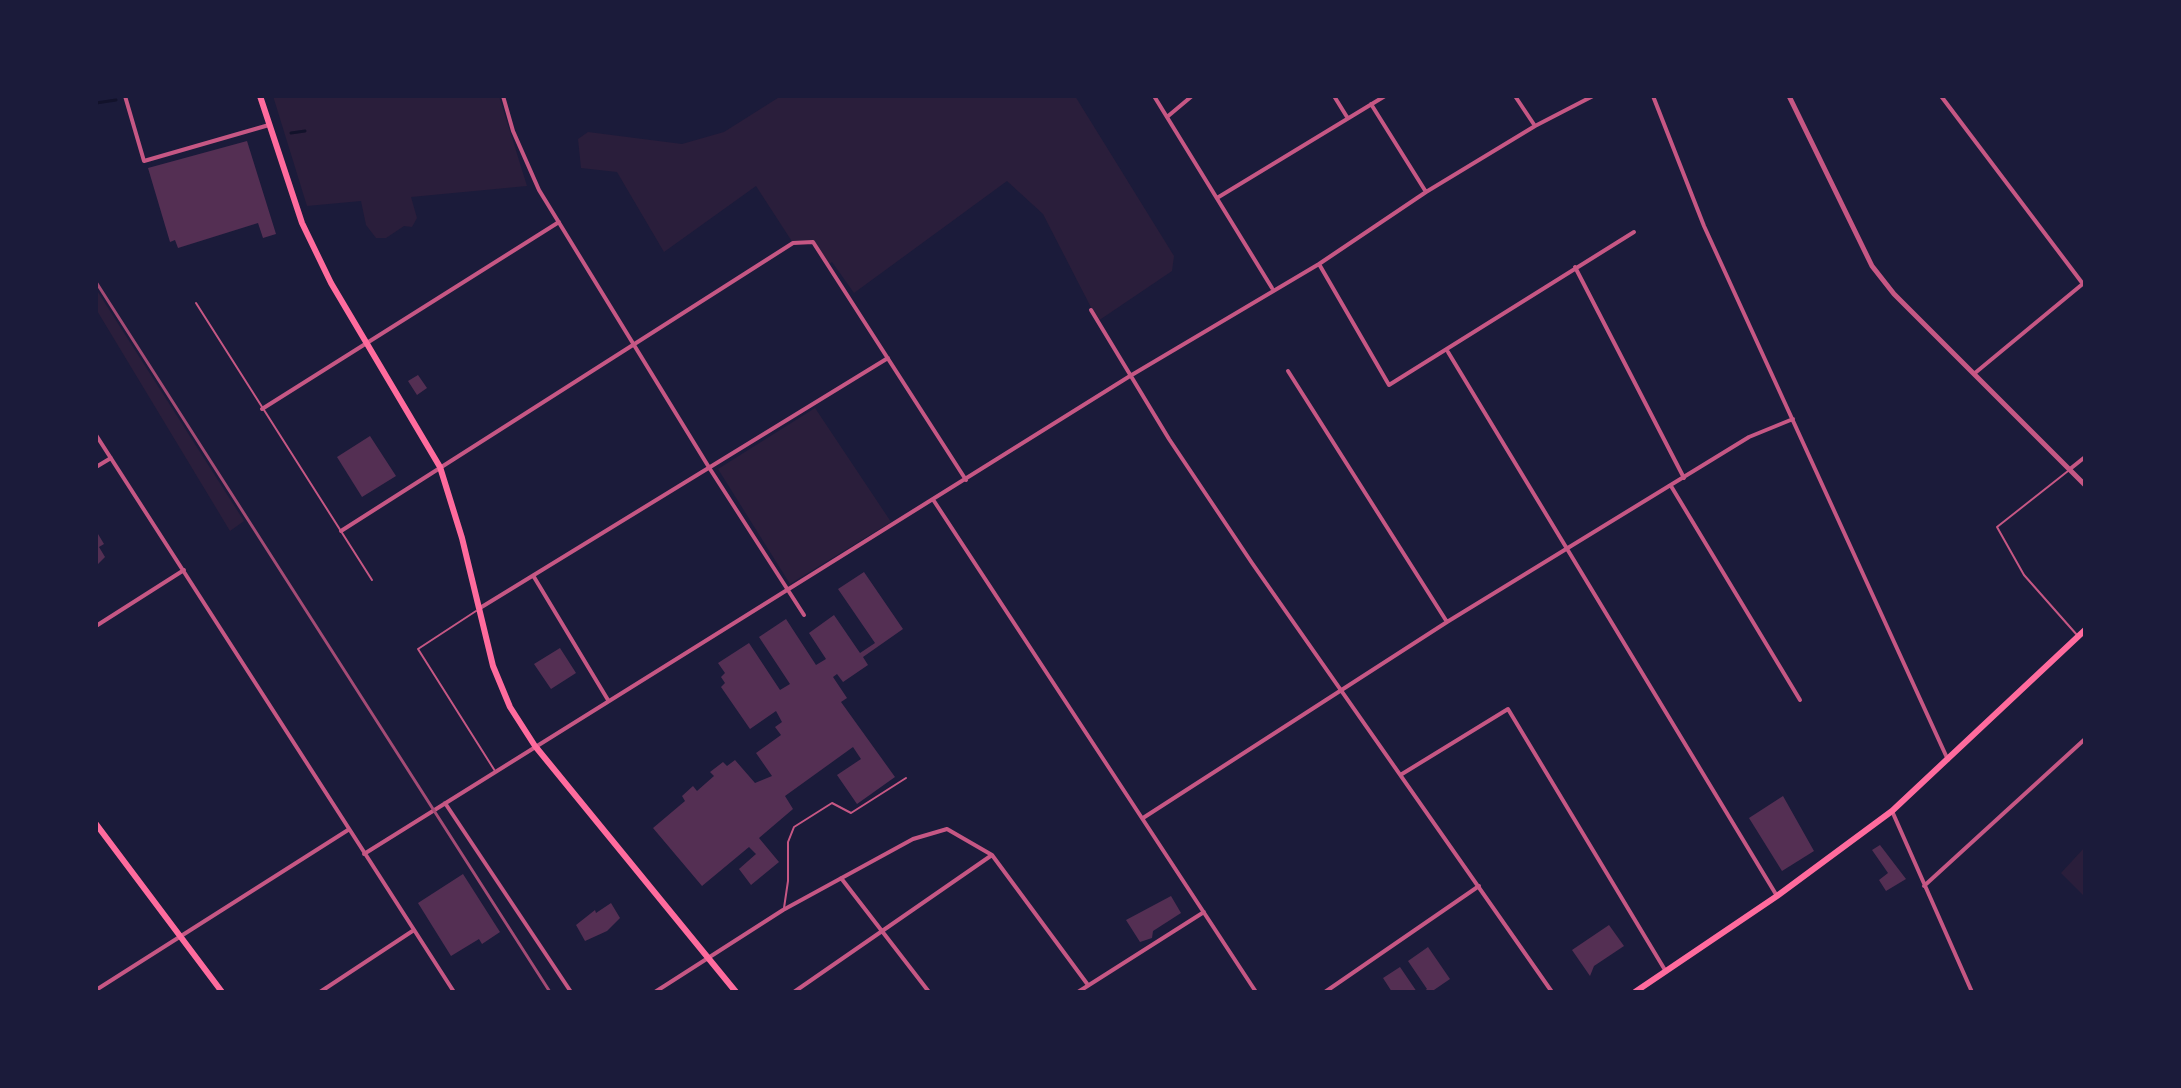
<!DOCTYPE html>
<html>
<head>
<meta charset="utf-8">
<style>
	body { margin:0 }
	#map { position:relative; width:2181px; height:1088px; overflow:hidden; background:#1b1b3a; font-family:"Source Sans 3",sans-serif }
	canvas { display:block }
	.frame { position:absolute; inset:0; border:98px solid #1b1b3a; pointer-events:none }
</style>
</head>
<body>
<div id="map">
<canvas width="2181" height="1088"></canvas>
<div class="frame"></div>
</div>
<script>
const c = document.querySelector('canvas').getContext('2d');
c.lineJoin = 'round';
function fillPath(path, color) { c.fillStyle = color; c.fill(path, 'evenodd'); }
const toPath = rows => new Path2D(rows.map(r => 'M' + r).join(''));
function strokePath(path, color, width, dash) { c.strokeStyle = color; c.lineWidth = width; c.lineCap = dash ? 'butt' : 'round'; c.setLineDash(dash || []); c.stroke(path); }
const green = toPath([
	[273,96,499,96,527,186,411,197,417,218,412,227,404,226,386,238,376,238,366,225,361,201,307,206],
	[781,96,1075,96,1174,256,1172,271,1098,321,1043,214,1007,181,854,293,832,262,828,265,813,242,793,243,756,186,664,252,617,172,581,168,578,139,588,132,682,144,724,132],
	[96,289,244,521,230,531,96,309],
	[815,408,891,522,790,584,718,469],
	[2085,847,2085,897,2061,873]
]);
const stream = toPath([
	[96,103,116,100],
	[291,133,305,131]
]);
const building = toPath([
	[247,141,276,234,263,238,258,223,178,248,175,240,170,242,148,168],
	[418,375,427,388,417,395,408,381],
	[370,436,396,476,362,497,337,457],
	[98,534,104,544,99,547,105,557,96,566],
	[864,572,903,629,863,657,868,665,843,682,837,674,833,677,847,698,841,702,895,777,857,804,837,775,861,759,853,747,785,796,793,809,759,838,779,862,751,885,739,869,756,854,749,847,702,886,653,828,685,801,682,796,693,786,697,791,714,776,710,772,723,762,727,766,735,760,755,783,772,776,756,753,781,735,775,727,782,722,776,711,750,729,721,687,725,683,721,677,725,673,718,663,749,643,780,690,790,684,759,637,786,619,816,665,826,659,809,633,834,615,860,653,875,643,838,589],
	[560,648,576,673,551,689,534,664],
	[1783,796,1814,851,1782,871,1749,818],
	[1880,845,1906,879,1886,891,1879,880,1888,873,1872,850],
	[463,874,500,932,482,944,479,939,451,956,418,903],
	[1171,896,1181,913,1153,931,1152,938,1140,942,1126,920],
	[611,903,620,918,607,931,585,941,576,925,595,910,596,913],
	[1609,925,1624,946,1594,966,1590,976,1572,950],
	[1428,947,1450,979,1431,992,1423,992,1427,989,1408,961],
	[1400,967,1417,992,1392,992,1383,978]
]);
const service = toPath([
	[196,303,372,580],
	[2068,471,1997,527,2024,575,2077,635],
	[476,611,418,649,495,771],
	[784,908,788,881,788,842,794,827,832,803,851,813,906,778]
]);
const minor = toPath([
	[125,96,144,161,269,125],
	[503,96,513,131,539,190,710,469,804,615],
	[1154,96,1272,288],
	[1334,96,1347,117],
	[1515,96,1535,126],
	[1653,96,1704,226,1948,760],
	[1941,96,2083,284],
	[1371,104,1426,192],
	[1167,117,1192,96],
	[1217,198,1385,96],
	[1319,264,1389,385,1634,232],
	[1575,267,1684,478],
	[1091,310,1169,439,1252,563,1552,992],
	[1448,352,1777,896],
	[1288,371,1447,622],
	[1975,373,2085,282],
	[262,409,559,222],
	[96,435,454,992],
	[96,467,111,458],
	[2070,469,2085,457],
	[1671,486,1800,700],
	[934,501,1256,992],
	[341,531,793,243,813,242,966,480],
	[534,577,608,700],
	[480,608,888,358],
	[96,626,184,570],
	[1402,774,1508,709,1665,970],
	[445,803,571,992],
	[1892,811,1972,992],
	[1143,818,1447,622,1749,437,1793,419],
	[364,854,1130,376,1319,264,1426,192,1535,126,1593,96],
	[841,878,929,992],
	[1924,886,2085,739],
	[96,990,348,830],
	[320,992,414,930],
	[655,992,783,910,913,839,947,829,992,855,1088,985],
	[794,992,992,855],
	[1078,992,1204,912],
	[1325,992,1479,886]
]);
const tertiary = toPath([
	[1789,96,1872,266,1894,294,2085,485]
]);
const secondary = toPath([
	[96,824,222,992],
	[1635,992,1777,896,1892,811,2085,630]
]);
const primary = toPath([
	[260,96,302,223,331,283,440,467,462,538,493,666,510,707,535,746,736,992]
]);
const rail = toPath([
	[96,282,550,992]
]);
fillPath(green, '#2a1e3b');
strokePath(stream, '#12122b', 3);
fillPath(building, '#542f53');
strokePath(service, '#c65784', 2);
strokePath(minor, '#c65784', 4);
strokePath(tertiary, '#c65784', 5);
strokePath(secondary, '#ff6b9d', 6);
strokePath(primary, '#ff6b9d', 6);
strokePath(rail, '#a44b75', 3);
</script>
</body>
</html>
